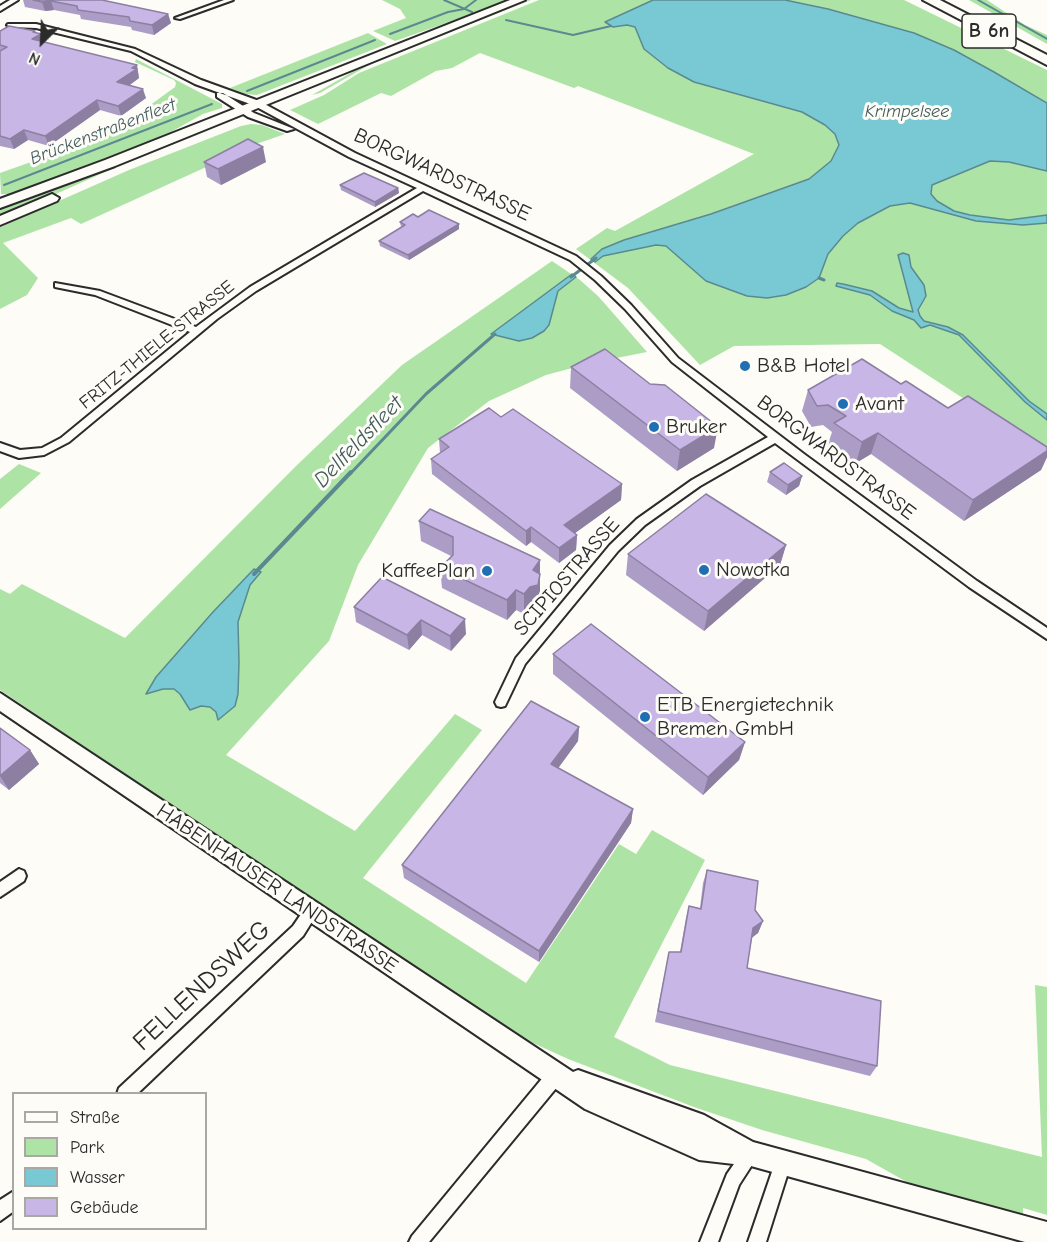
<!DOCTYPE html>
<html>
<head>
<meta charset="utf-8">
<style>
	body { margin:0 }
	#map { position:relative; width:1047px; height:1242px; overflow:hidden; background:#fdfcf7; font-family:"Comic Neue",sans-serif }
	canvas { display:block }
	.legend { position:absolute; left:12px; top:1092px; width:195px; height:138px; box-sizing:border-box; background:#fdfcf7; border:2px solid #a9a8a5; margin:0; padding:8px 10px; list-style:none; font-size:18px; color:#2b2b2b }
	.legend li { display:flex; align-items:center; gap:12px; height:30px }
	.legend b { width:30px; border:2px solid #a9a8a5 }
	.north { position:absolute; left:12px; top:12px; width:60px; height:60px; -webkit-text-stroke:4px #fdfcf7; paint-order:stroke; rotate:204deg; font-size:16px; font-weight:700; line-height:24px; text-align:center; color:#2b2b2b }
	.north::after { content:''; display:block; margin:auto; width:21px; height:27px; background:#2b2b2b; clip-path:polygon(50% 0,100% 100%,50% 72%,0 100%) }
</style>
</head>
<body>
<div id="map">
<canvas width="1047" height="1242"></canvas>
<ul class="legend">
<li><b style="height:8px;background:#fdfcf7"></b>Straße</li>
<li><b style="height:16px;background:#aee3a6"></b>Park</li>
<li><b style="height:16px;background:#79c9d4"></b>Wasser</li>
<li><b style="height:16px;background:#c8b6e7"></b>Gebäude</li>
</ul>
<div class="north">N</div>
</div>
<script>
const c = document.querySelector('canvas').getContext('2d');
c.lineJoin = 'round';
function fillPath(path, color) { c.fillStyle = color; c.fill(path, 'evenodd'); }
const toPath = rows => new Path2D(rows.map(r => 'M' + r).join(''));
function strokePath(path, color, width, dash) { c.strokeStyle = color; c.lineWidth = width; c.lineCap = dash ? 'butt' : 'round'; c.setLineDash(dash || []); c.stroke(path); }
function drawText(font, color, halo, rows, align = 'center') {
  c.font = font + ' "Comic Neue",sans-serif'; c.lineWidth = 6; c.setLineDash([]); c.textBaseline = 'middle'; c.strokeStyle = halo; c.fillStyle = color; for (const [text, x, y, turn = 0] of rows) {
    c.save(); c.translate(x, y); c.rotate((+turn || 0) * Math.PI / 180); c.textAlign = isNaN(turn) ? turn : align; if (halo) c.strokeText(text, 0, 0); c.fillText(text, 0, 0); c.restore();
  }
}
const green = toPath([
	[382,0,505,0,455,20,395,41,373,31,406,18,400,9],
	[526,0,531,0,371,64,320,93,312,95,363,66],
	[539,0,904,0,1047,70,1047,453,880,344,734,346,700,365,628,288,576,249,607,228,615,231,754,154,578,86,574,88,480,53,452,68,436,71,391,96,381,93,318,124,290,110,324,95,359,73],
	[969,0,987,0,1025,25,1047,35,1047,44],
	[368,33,387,44,257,95,246,94,230,88],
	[136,59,222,104,222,108,203,114,162,137,13,194,1,194,0,173,59,152,56,149,120,127,175,87,176,83,174,80,135,62],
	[251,124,262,125,285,134,259,143,81,224,71,218,3,243,38,278,27,295,0,309,0,227,129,170,241,126],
	[172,142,0,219,0,207],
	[552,261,580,280,599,297,647,352,591,363,546,375,489,401,428,448,358,565,329,641,226,755,355,831,455,714,482,730,363,878,526,983,619,844,636,854,652,830,705,860,614,1037,670,1065,1042,1157,1035,985,1047,987,1047,1215,1023,1208,1023,1218,921,1190,866,1159,762,1130,694,1107,568,1059,507,1031,0,690,0,589,10,594,22,584,125,638,296,466,402,365],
	[19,464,41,473,0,509,0,479]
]);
const water = toPath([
	[653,0,785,0,828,9,914,33,954,50,994,72,1047,103,1047,171,1009,162,990,161,932,185,931,194,937,201,954,211,970,215,1009,220,1047,215,1047,223,1023,225,976,221,910,203,890,206,858,223,843,236,828,254,819,278,806,287,786,295,767,298,747,296,706,281,666,246,656,245,603,256,595,262,591,259,602,249,624,240,711,214,809,179,831,161,839,145,835,134,825,125,802,112,694,82,668,68,644,49,635,27,627,25,613,27,605,22,653,0],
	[903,253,909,255,911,267,924,285,926,296,918,310,920,316,924,321,948,327,963,335,1029,401,1047,414,1047,420,1025,402,959,335,930,325,921,328,914,320,892,311,870,295,836,286,837,283,843,284,872,291,899,308,913,312,898,255,903,253],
	[572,274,576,277,558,291,549,325,544,331,532,338,519,341,491,334,572,274],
	[254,569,261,572,250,585,238,622,239,662,238,694,235,706,218,720,216,712,210,707,201,706,190,710,180,694,174,689,163,689,146,694,156,677,213,612,254,569]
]);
const streamFar2 = toPath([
	[444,0,472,12],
	[978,0,1047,39],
	[506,20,573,35,611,26],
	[390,34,448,12,464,9,476,0],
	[247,91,375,40],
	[4,185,212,104]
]);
const streamFar1 = toPath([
	[571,277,596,258],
	[819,278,824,280],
	[350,474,426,394,495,334]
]);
const stream = toPath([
	[254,574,351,472]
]);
const street = toPath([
	[10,0,18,0,0,11,0,6,10,0],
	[224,0,233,0,180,19,175,18,224,0],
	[8,24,36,24,135,49,201,80,259,101,355,153,576,256,601,276,631,305,678,358,804,454,977,581,1047,628,1047,639,969,587,775,443,700,486,645,525,618,551,525,664,505,706,501,707,497,706,495,702,516,658,610,545,637,519,692,480,768,437,672,362,625,309,595,280,570,260,423,191,256,291,217,319,69,442,44,455,19,458,0,451,0,443,20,450,42,448,61,438,190,332,95,295,55,287,55,283,100,291,196,327,250,287,417,188,349,157,253,105,195,84,131,51,36,28,10,27,7,25,8,24],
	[217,93,223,93,254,113,294,129,287,131,248,117,217,97,217,93],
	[19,869,24,871,26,876,24,881,0,897,0,882,19,869],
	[311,905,316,907,318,912,303,936,137,1094,117,1094,119,1088,293,926,306,907,311,905],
	[556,1067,562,1069,564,1075,562,1081,429,1242,409,1242,412,1236,550,1069,556,1067],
	[751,1146,757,1148,759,1154,739,1185,718,1242,700,1242,727,1174,745,1148,751,1146],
	[783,1155,789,1157,791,1163,766,1242,748,1242,775,1163,777,1157,783,1155],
	[14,1191,14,1211,0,1221,0,1200,14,1191]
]);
const secondary = toPath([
	[0,693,573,1072,578,1070,704,1115,753,1142,1047,1222,1047,1242,1025,1242,751,1166,699,1160,585,1109,0,711,0,693]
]);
const primary = toPath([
	[510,0,525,0,115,166,0,208,0,199,105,160,510,0],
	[52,194,59,198,57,201,0,225,0,216,52,194]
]);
const highway = toPath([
	[923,0,940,0,1047,55,1047,65,923,0]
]);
const wall = toPath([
	[23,0,102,0,168,14,171,23,154,35,132,30,131,27,81,19,80,15,54,10,45,11,25,7],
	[0,31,35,31,36,33,41,34,43,42,139,74,138,75,139,78,130,85,146,98,121,116,100,110,49,146,28,140,14,149,0,146],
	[204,162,266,162,221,185,207,177],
	[340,185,398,188,399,193,375,207,341,190],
	[418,217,459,224,459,229,409,260,380,246,379,241,401,227,400,222],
	[571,367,650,384,714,448,677,471,570,388],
	[901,384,948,408,1047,447,1047,457,1041,470,964,521,871,454,856,463,828,444,832,432,823,425,811,427,802,411,808,390],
	[501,417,622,484,621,500,575,533,577,535,576,550,559,563,531,542,526,546,432,474,431,459,440,453,439,439],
	[770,472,802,476,799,486,786,495,767,482],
	[419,521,540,574,540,594,537,605,530,607,524,614,516,610,507,620,442,588,440,568,451,556,421,541],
	[786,545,780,565,704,631,626,575,628,554],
	[382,577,466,634,451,651,422,635,409,650,356,622,354,607],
	[553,654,745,742,739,760,703,795,553,674],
	[579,727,578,741,558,768,633,809,631,823,539,962,404,878,402,865],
	[0,728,30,750,39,764,9,790,0,783],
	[707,870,755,910,763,921,758,933,752,938,747,968,877,1066,870,1076,655,1022,669,952,680,952,686,918,689,906,700,908,703,883]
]);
const shadedWall = toPath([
	[51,1,54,10,45,11,42,2],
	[168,14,171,23,154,35,152,25],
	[35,31,37,36,41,34,44,44,32,39,33,32],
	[137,65,139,78,120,92,117,82],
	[143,89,146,98,121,116,118,106],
	[97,100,100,110,49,146,45,136],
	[24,130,28,140,14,149,10,139],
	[263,147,266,162,221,185,218,169],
	[398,188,399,193,375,207,375,202],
	[459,224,459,229,409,260,408,255],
	[718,427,714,448,677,471,680,450],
	[878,433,871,454,856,463,862,442],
	[1047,451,1047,457,1041,470,964,521,973,500],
	[802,476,799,486,786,495,788,485],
	[622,484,621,500,564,541,564,525],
	[531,527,531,542,526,546,526,531],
	[577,535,576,550,559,563,559,548],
	[786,545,780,565,704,631,708,611],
	[540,560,540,594,537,605,530,607,524,614,524,594,533,570],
	[516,590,516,610,507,620,507,600],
	[465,619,466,634,451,651,450,636],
	[421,620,422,635,409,650,407,635],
	[579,727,578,741,551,778,551,764],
	[745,742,739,760,703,795,708,777],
	[30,750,39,764,9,790,0,776],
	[633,809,631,823,539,962,539,951],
	[763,921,758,933,748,940,753,928]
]);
const building = toPath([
	[33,0,102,0,168,14,152,25,130,21,129,17,78,10,77,6,51,1,42,2,33,0],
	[9,26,35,31,33,32,41,34,32,39,137,65,132,68,137,69,117,82,143,89,118,106,97,100,45,136,24,130,10,139,0,136,0,51,7,47,0,45,0,31,9,26],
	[248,139,263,147,218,169,204,162,248,139],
	[364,173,398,188,375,202,340,185,364,173],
	[429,210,459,224,408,255,379,241,405,225,400,222,413,214,418,217,429,210],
	[605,349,650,384,665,385,718,427,680,450,571,367,605,349],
	[862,359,901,384,906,381,948,408,968,396,1047,447,1047,451,973,500,878,433,862,442,834,423,846,416,828,405,817,406,808,390,862,359],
	[489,408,501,417,513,409,622,484,564,525,577,535,559,548,531,527,526,531,431,459,449,447,439,439,489,408],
	[784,463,802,476,788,485,770,472,784,463],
	[706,494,786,545,708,611,628,554,706,494],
	[430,509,540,560,533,570,540,574,538,585,530,587,524,594,516,590,507,600,440,568,453,555,453,537,419,521,430,509],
	[382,577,465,619,450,636,421,620,407,635,354,607,382,577],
	[591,624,745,742,708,777,553,654,591,624],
	[531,701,579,727,551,764,633,809,539,951,402,865,531,701],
	[0,728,30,750,0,776,0,728],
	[707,870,758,881,755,910,763,921,753,928,747,968,881,1001,877,1066,658,1011,669,952,681,952,689,906,701,909,707,870]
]);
const markers = [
	[745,366,6,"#1f6fb2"],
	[843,404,6,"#1f6fb2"],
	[654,427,6,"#1f6fb2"],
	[704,570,6,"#1f6fb2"],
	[487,571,6,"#1f6fb2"],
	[645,717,6,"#1f6fb2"]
];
const farWaternames = [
	["Krimpelsee",907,112],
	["Brückenstraßenfleet",103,132,-21]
];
const farStreetnames = [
	["FRITZ-THIELE-STRASSE",157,345,-39]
];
const shields = [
	[989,31,54]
];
const shieldNames = [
	["B 6n",989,31]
];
const streetNames = [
	["BORGWARDSTRASSE",442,175,25],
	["BORGWARDSTRASSE",836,458,37],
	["SCIPIOSTRASSE",567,577,-49],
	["HABENHAUSER LANDSTRASSE",277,889,34]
];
const poiNames = [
	["B&B Hotel",757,366],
	["Avant",855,404],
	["Bruker",666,427],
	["Nowotka",716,570],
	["KaffeePlan",475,571,"right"],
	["ETB Energietechnik",657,705],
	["Bremen GmbH",657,729]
];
const waterNames = [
	["Dellfeldsfleet",359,442,-46]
];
const nearStreetnames = [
	["FELLENDSWEG",202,986,-43]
];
fillPath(green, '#aee3a6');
fillPath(water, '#79c9d4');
strokePath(water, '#5a8a90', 1.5);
strokePath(streamFar2, '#5a8a90', 2);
strokePath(streamFar1, '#5a8a90', 3);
strokePath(stream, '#5a8a90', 4);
strokePath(street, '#2b2b2b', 4);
strokePath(secondary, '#2b2b2b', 4);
strokePath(primary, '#2b2b2b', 4);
strokePath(highway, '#2b2b2b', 4);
fillPath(street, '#fdfcf7');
fillPath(secondary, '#fdfcf7');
fillPath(primary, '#fdfcf7');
fillPath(highway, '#fdfcf7');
fillPath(wall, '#ac9dc7');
fillPath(shadedWall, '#8c7fa2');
fillPath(building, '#c8b6e7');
strokePath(building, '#8c7fa2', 1.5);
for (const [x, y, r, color] of markers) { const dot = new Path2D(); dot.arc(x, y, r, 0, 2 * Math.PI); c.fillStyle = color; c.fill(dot); strokePath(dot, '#fdfcf7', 2); }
drawText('italic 18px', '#425a5e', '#fdfcf7', farWaternames);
drawText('18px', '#2b2b2b', '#fdfcf7', farStreetnames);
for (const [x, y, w] of shields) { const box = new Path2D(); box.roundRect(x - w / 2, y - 17, w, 34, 4.5); c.fillStyle = '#fdfcf7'; c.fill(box); strokePath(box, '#2b2b2b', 1.5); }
drawText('bold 20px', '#2b2b2b', null, shieldNames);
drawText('21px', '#2b2b2b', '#fdfcf7', streetNames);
drawText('21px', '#2b2b2b', '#fdfcf7', poiNames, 'left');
drawText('italic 22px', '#425a5e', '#fdfcf7', waterNames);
drawText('26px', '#2b2b2b', '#fdfcf7', nearStreetnames);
</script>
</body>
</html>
